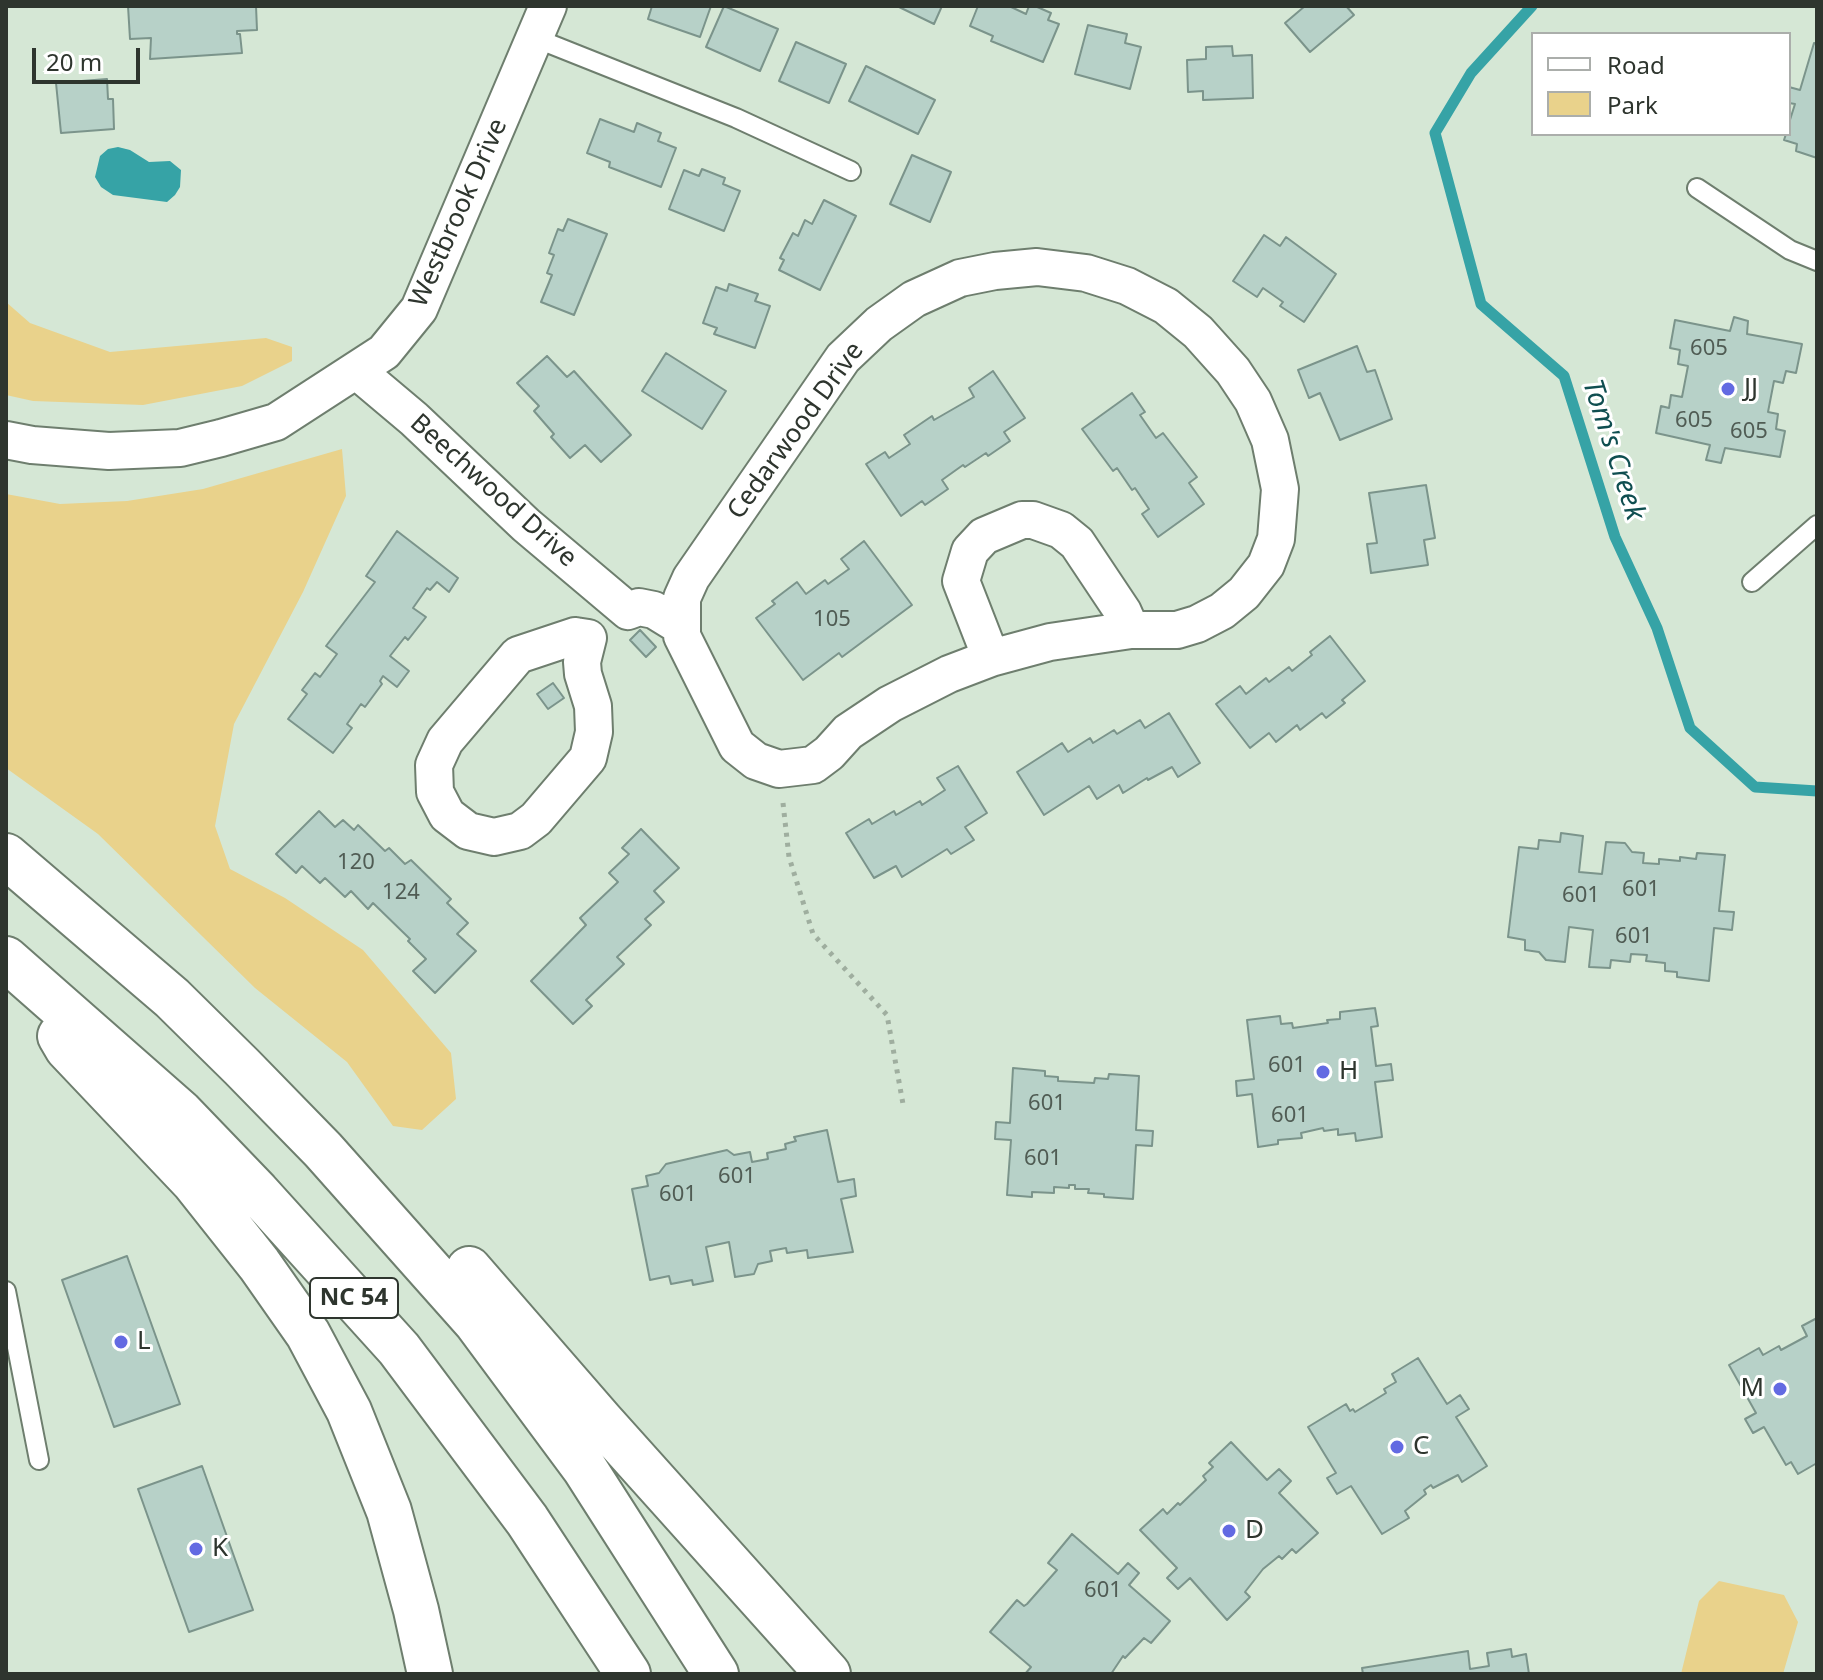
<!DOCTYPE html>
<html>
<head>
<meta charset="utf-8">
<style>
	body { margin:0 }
	#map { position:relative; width:1823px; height:1680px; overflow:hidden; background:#d5e7d5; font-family:"Noto Sans",sans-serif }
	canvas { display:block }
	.frame { position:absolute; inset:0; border:8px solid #2e352e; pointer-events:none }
	.legend { position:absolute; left:1531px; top:32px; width:260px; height:104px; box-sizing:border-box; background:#fff; border:2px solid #abaeab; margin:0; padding:10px 14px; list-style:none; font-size:24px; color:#2e352e }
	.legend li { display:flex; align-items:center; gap:16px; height:40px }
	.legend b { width:40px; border:2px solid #abaeab }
	.scale { position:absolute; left:32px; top:48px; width:108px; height:36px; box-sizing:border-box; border:4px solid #2e352e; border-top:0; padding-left:10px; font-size:24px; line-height:28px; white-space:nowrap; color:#2e352e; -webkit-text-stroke:6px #fff; paint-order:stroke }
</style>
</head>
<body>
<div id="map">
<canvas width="1823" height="1680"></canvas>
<div class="frame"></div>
<ul class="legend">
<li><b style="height:10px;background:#fff"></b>Road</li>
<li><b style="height:22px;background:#e9d28b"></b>Park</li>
</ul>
<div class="scale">20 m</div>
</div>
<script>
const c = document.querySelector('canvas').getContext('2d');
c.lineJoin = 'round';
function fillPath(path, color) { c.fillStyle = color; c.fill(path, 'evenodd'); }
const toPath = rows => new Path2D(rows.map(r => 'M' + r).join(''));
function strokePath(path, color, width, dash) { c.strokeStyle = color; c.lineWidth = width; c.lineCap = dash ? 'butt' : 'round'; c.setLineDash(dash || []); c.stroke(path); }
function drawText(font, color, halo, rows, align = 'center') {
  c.font = font + ' "Noto Sans",sans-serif'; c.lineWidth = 6; c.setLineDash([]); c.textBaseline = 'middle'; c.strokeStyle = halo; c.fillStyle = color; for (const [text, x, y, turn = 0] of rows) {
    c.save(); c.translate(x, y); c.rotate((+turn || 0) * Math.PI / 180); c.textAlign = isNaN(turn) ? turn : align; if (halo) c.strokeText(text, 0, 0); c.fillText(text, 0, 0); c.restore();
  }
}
const green = toPath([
	[6,302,30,323,110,352,266,338,292,347,292,361,242,386,143,405,33,401,6,395],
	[342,449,346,496,303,592,234,724,215,826,230,869,285,898,363,950,451,1053,456,1099,422,1130,393,1126,347,1062,255,988,98,834,6,768,6,494,60,504,127,501,203,489],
	[1719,1581,1784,1595,1798,1622,1783,1674,1681,1674,1699,1601]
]);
const water = toPath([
	[118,147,130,150,149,162,170,161,181,170,180,187,175,195,167,202,113,195,101,187,95,177,100,156,108,149]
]);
const stream = toPath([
	[1532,6,1471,73,1435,133,1481,304,1564,376,1615,537,1657,628,1690,728,1755,787,1817,791]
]);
const building = toPath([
	[128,6,256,6,257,30,237,31,237,34,240,34,242,53,150,59,151,38,130,39,128,6],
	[652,6,711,6,700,37,648,19,652,6],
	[724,6,778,29,760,71,706,47,724,6],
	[897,6,942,6,934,24,897,6],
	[978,6,1009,6,1026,14,1029,6,1035,6,1051,13,1048,20,1059,24,1043,62,991,41,993,36,970,26,978,6],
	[1305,6,1346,6,1354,15,1310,52,1285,23,1305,6],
	[1088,25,1127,34,1125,43,1141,47,1130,89,1075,74,1088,25],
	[796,42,846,64,829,103,779,81,796,42],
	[1814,43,1817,44,1817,158,1796,151,1797,144,1784,140,1786,134,1789,134,1789,123,1795,104,1789,103,1789,87,1800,90,1814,43],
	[1232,46,1233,56,1252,55,1253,98,1203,100,1203,91,1188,92,1187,60,1206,59,1206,47,1232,46],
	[866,66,935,100,918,134,849,101,866,66],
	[107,79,108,99,113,99,114,129,61,133,56,83,107,79],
	[600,119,634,132,637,123,661,133,658,141,676,148,661,187,609,167,610,162,587,153,600,119],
	[912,155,951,172,930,222,890,204,912,155],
	[702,169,725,178,723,184,740,191,724,231,669,209,684,170,699,176,702,169],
	[824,200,856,216,820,290,779,270,784,260,780,258,793,233,798,236,805,220,812,224,824,200],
	[568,219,607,234,574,315,541,302,552,275,547,273,554,255,549,253,558,229,563,231,568,219],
	[1264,235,1280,246,1286,237,1336,274,1304,322,1280,306,1283,302,1263,288,1257,297,1233,281,1264,235],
	[729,284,758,294,755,301,770,306,755,348,714,334,717,328,703,323,716,287,727,291,729,284],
	[1734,317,1748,321,1747,334,1802,344,1796,373,1786,371,1783,383,1774,381,1768,412,1778,414,1776,429,1785,431,1780,457,1725,448,1721,463,1706,460,1710,445,1656,433,1661,406,1669,408,1671,395,1682,397,1688,366,1678,364,1680,350,1670,348,1675,320,1730,331,1734,317],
	[1357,346,1367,372,1375,370,1392,419,1340,440,1320,393,1309,398,1298,370,1357,346],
	[666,353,726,391,702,429,642,391,666,353],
	[547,356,567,377,574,371,631,435,601,462,585,445,570,458,551,437,554,434,534,411,539,406,517,383,547,356],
	[993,371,1025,418,1004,432,1010,441,988,456,986,453,965,467,963,465,942,480,948,489,925,505,922,501,901,516,866,464,885,452,889,458,910,444,904,435,932,416,934,420,974,397,969,388,993,371],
	[1132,393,1145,412,1140,415,1156,438,1163,433,1197,477,1189,483,1204,504,1158,537,1142,514,1149,509,1135,488,1132,490,1117,468,1113,471,1082,429,1132,393],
	[1426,485,1435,538,1424,540,1428,565,1371,573,1367,544,1377,543,1369,493,1426,485],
	[397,531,458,578,449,592,437,582,430,590,427,588,413,608,426,617,408,640,405,637,390,656,409,671,397,687,383,676,380,681,382,684,365,707,361,704,347,724,352,728,333,753,288,719,307,694,302,690,315,673,320,677,337,654,326,646,375,582,366,576,397,531],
	[864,541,912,605,842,657,839,653,803,680,756,618,775,604,772,601,797,582,806,594,825,580,828,584,849,569,841,559,864,541],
	[640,630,656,647,646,657,630,640,640,630],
	[1330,636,1365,681,1342,700,1345,703,1326,718,1322,713,1300,730,1297,725,1276,742,1269,733,1250,748,1216,704,1240,686,1246,694,1266,678,1269,682,1289,667,1292,671,1312,655,1310,652,1330,636],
	[553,683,564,698,548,709,537,694,553,683],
	[1169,713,1200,763,1178,777,1172,767,1148,780,1147,778,1123,793,1119,785,1097,799,1089,786,1044,815,1017,772,1062,743,1068,752,1090,738,1093,743,1114,730,1117,734,1140,720,1145,728,1169,713],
	[958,766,987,813,965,827,974,840,951,854,947,849,902,877,896,866,874,878,846,833,869,819,872,824,894,811,896,815,920,801,922,805,945,790,937,778,958,766],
	[319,811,335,827,343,820,354,830,358,825,385,851,389,848,405,864,411,860,451,899,447,903,468,923,457,934,476,951,435,993,413,971,426,959,408,941,410,939,373,903,368,909,351,891,345,897,325,878,320,883,302,866,296,873,276,854,319,811],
	[641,829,679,868,654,891,664,902,645,919,651,925,617,957,624,964,586,1000,592,1006,573,1024,531,981,586,925,580,918,618,882,609,873,629,854,622,848,641,829],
	[1561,833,1583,836,1579,872,1602,874,1606,842,1625,843,1632,852,1644,853,1643,863,1659,864,1659,859,1680,861,1680,857,1696,859,1697,853,1725,855,1719,911,1734,912,1732,930,1714,928,1709,981,1677,977,1677,972,1665,971,1665,963,1646,961,1647,955,1631,954,1630,962,1611,960,1610,968,1589,967,1593,930,1569,927,1565,962,1546,960,1539,952,1525,950,1525,940,1508,937,1519,847,1538,849,1539,840,1560,842,1561,833],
	[1375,1008,1378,1026,1371,1027,1376,1066,1391,1064,1393,1080,1375,1082,1382,1137,1356,1141,1355,1133,1338,1135,1338,1129,1324,1131,1323,1128,1301,1133,1302,1138,1278,1140,1278,1144,1258,1147,1252,1094,1237,1096,1236,1081,1254,1079,1247,1020,1280,1016,1281,1024,1292,1023,1293,1028,1328,1023,1327,1020,1340,1019,1340,1012,1375,1008],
	[1013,1068,1045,1071,1045,1076,1058,1077,1058,1081,1094,1083,1095,1078,1108,1079,1109,1074,1139,1076,1136,1130,1153,1131,1152,1146,1136,1145,1133,1199,1104,1197,1104,1194,1088,1193,1089,1189,1075,1189,1075,1185,1069,1185,1069,1188,1054,1187,1054,1193,1032,1192,1032,1197,1007,1195,1011,1140,995,1139,996,1122,1010,1123,1013,1068],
	[827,1130,838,1182,854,1179,856,1196,841,1199,853,1252,808,1258,807,1250,787,1253,786,1248,770,1251,772,1261,758,1264,754,1274,735,1277,729,1242,706,1247,713,1281,693,1285,692,1280,671,1284,669,1276,650,1280,632,1189,648,1186,646,1176,659,1173,666,1164,727,1150,734,1155,750,1152,752,1162,768,1159,767,1153,786,1149,785,1144,796,1141,794,1137,827,1130],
	[127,1256,180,1404,114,1427,62,1280,127,1256],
	[1817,1318,1817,1463,1798,1474,1791,1462,1786,1465,1764,1427,1753,1433,1745,1419,1756,1413,1729,1365,1759,1348,1763,1355,1779,1346,1781,1350,1807,1336,1802,1326,1817,1318],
	[1418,1358,1447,1404,1460,1395,1469,1409,1456,1417,1487,1466,1462,1482,1458,1475,1433,1488,1431,1485,1424,1490,1426,1494,1405,1511,1409,1518,1382,1534,1351,1486,1337,1494,1327,1478,1336,1473,1308,1427,1346,1404,1350,1411,1353,1409,1355,1412,1386,1393,1384,1389,1396,1382,1392,1374,1418,1358],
	[1231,1442,1267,1480,1279,1469,1291,1481,1279,1493,1318,1533,1296,1553,1292,1549,1282,1559,1279,1556,1263,1569,1245,1592,1250,1597,1227,1620,1190,1578,1178,1589,1167,1578,1177,1568,1140,1530,1163,1509,1167,1514,1178,1503,1180,1505,1206,1480,1203,1476,1213,1467,1209,1463,1231,1442],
	[202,1466,253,1610,189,1632,138,1489,202,1466],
	[1072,1534,1118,1574,1128,1563,1139,1573,1129,1585,1170,1621,1151,1643,1144,1638,1125,1658,1123,1656,1111,1674,1025,1674,1031,1667,990,1632,1017,1600,1024,1606,1027,1604,1057,1570,1048,1563,1072,1534],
	[1511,1649,1512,1657,1526,1654,1529,1674,1363,1674,1362,1668,1468,1651,1470,1669,1489,1666,1487,1653,1511,1649]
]);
const path = toPath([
	[783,803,789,857,813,934,887,1015,903,1104]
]);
const lane = toPath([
	[535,38,736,118,851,171],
	[1697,188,1790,250,1817,261],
	[1752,582,1817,525],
	[6,1291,39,1460]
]);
const street = toPath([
	[1037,267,1086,273,1127,286,1166,306,1198,332,1233,371,1253,401,1270,440,1280,489,1276,539,1266,565,1244,593,1222,611,1197,624,1177,630,1131,630,1050,642,991,658,949,674,890,704,848,732,829,753,813,765,779,769,756,761,737,746,682,636,682,598,691,578,843,358,879,324,914,299,960,278,995,271,1037,267],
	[357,371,414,419,526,525,628,611,639,607,654,610,680,626],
	[6,440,32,445,109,451,180,448,221,438,276,422,384,352,419,309,548,6],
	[575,636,588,638,582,662,583,674,593,706,594,732,588,758,536,819,520,831,494,837,468,831,447,815,435,792,434,765,445,741,518,655,575,636],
	[991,658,961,581,970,551,984,536,1022,520,1033,520,1061,530,1077,543,1123,612,1131,630]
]);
const highway = toPath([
	[6,856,172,998,242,1067,323,1150,476,1322,585,1469,716,1674],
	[6,959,180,1112,257,1192,399,1349,527,1520,628,1674],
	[60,1036,67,1048,194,1182,259,1264,308,1334,349,1411,389,1511,416,1610,430,1674],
	[469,1269,601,1421,828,1674]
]);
const markers = [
	[1728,389,8,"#636ae2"],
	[1323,1072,8,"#636ae2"],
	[121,1342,8,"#636ae2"],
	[1780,1389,8,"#636ae2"],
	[1397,1447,8,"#636ae2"],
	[1229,1531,8,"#636ae2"],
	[196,1549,8,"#636ae2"]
];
const numberNames = [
	["605",1709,349],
	["605",1694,421],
	["605",1749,432],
	["105",832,620],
	["120",356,863],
	["601",1641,890],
	["124",401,893],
	["601",1581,896],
	["601",1634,937],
	["601",1287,1066],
	["601",1047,1104],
	["601",1290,1116],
	["601",1043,1159],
	["601",737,1177],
	["601",678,1195],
	["601",1103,1591]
];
const shields = [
	[354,1298,88]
];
const shieldNames = [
	["NC 54",354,1298]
];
const streetNames = [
	["Westbrook Drive",459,213,-66],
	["Cedarwood Drive",796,431,-54],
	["Beechwood Drive",493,491,42]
];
const poiNames = [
	["JJ",1744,389],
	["H",1339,1072],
	["L",137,1342],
	["M",1764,1389,"right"],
	["C",1413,1447],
	["D",1245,1531],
	["K",212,1549]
];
const waterNames = [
	["Tom's Creek",1613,450,72]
];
fillPath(green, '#e9d28b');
fillPath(water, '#36a3a6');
strokePath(stream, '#36a3a6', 11);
fillPath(building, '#b7d1c8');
strokePath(building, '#7b948b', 2);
strokePath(lane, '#6e7e6e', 22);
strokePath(street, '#6e7e6e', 40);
strokePath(highway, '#6e7e6e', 48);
strokePath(path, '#9fae9f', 5, [4, 6]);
strokePath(lane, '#fff', 18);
strokePath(street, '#fff', 36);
strokePath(highway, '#fff', 44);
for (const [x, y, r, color] of markers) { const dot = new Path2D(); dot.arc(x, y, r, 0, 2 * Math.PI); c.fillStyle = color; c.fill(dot); strokePath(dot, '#fff', 3); }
drawText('22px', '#505c54', null, numberNames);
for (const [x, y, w] of shields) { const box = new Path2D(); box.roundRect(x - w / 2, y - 20, w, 40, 6); c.fillStyle = '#fff'; c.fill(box); strokePath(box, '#2e352e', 2); }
drawText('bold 24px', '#2e352e', null, shieldNames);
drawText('26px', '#2e352e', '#fff', streetNames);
drawText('26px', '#2e352e', '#fff', poiNames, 'left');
drawText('italic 28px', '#0f4e50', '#fff', waterNames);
</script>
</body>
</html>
